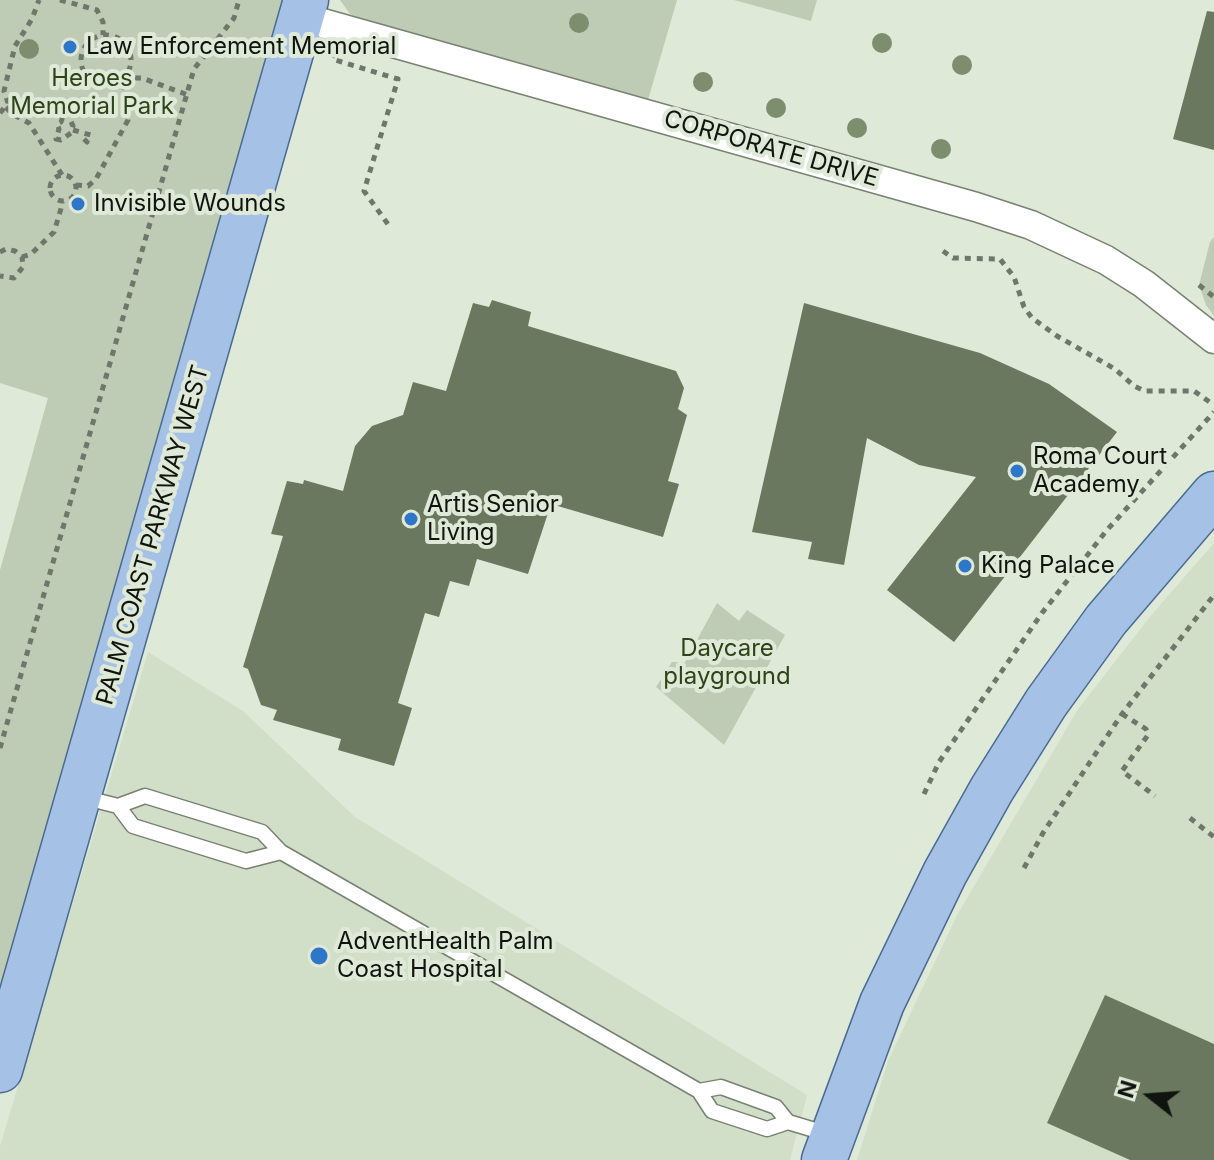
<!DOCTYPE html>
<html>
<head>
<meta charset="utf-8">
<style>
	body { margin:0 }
	#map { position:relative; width:1214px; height:1160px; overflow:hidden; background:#dfe9d8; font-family:Inter,sans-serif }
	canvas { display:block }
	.north { position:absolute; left:1110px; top:1056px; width:80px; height:80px; -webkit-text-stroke:6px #dfe9d8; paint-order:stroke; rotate:287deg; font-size:22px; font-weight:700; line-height:32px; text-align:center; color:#10140e }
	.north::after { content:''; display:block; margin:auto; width:28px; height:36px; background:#10140e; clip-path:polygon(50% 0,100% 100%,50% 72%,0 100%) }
</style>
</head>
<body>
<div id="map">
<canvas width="1214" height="1160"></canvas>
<div class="north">N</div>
</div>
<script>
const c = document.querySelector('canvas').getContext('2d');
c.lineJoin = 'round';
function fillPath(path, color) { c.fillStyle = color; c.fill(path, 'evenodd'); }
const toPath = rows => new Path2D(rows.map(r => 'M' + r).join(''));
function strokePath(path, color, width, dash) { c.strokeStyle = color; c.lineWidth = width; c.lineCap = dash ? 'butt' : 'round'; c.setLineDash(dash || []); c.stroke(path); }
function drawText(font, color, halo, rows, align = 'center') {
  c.font = font + ' Inter,sans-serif'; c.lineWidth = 8; c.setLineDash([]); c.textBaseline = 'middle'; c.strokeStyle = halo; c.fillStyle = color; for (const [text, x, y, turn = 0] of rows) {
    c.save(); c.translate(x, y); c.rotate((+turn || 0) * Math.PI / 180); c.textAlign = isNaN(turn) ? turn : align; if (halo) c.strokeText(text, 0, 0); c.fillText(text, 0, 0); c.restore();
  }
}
const built = toPath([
	[1214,543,1214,1160,857,1160,888,1061,957,915,1078,709,1153,613],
	[148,652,243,711,355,817,807,1095,790,1160,0,1160,0,1146]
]);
const green = toPath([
	[0,0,289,0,0,1010,0,570,48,398,0,383],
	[340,0,677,0,648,100,368,22,350,14],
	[734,0,817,0,811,21],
	[1214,237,1214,316,1206,305,1199,285,1210,242],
	[717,603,739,621,747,610,785,635,724,745,656,687,672,662,685,662]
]);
const building = toPath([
	[1207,11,1214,12,1214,150,1173,139],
	[492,300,531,312,528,326,676,371,684,388,678,409,687,415,668,481,679,484,663,537,551,504,528,574,477,559,469,586,450,581,439,617,425,613,398,703,412,708,394,766,338,750,341,739,273,720,277,710,261,705,248,669,243,667,283,536,271,534,287,481,303,484,304,480,343,491,355,446,372,426,403,415,413,382,446,391,473,303,489,307],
	[804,303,980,353,1049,384,1117,432,954,642,887,590,976,477,919,465,867,438,844,565,808,559,812,542,752,532],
	[1105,995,1214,1044,1214,1160,1130,1160,1047,1123]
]);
const path = toPath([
	[60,0,97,10,103,22,103,35],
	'81 60a25 25 0 1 1 50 0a25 25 0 1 1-50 0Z',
	[334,52,332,59,398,79,364,191,390,227],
	[6,107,12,114,29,123,62,175],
	[0,113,8,103,4,91,15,46,32,19,39,0],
	[64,113,68,115,73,126,71,133,61,140,56,139,59,129,57,124,61,122,64,113],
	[73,130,94,136],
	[84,139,87,142,89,135],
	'50 188a13 13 0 1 1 26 0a13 13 0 1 1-26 0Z',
	[76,185,88,186,96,179,128,120,123,78,142,78,188,95],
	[943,251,953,258,1000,259,1014,277,1024,307,1032,318,1057,336,1115,369,1134,386,1145,391,1194,391,1214,405],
	[0,252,6,249,15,251,22,257,23,267,14,278,0,276],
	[22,257,31,254,54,232,63,202],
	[1199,285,1214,297],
	[1122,714,1146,729,1148,735,1122,771,1155,796],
	[0,748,194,69,234,18,239,0],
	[924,794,939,762,1042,613,1107,530,1214,412],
	[1190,818,1214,837],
	[1024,868,1043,833,1122,714,1214,595]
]);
const service = toPath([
	[82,797,118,806,145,796,262,832,281,852,699,1091,712,1111,767,1129,788,1122,828,1134],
	[118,806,133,826,246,861,281,852],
	[699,1091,721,1087,776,1107,788,1122]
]);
const minor = toPath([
	[301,17,976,207,1031,225,1106,260,1144,284,1214,339]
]);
const primary = toPath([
	[0,1070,306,0],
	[824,1160,882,1003,945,873,992,789,1046,703,1106,620,1214,494]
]);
const trees = [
	[579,23],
	[882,43],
	[29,49],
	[962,65],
	[703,82],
	[776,108],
	[857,128],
	[941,149]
];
const markers = [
	[70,47,8,"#2e76c7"],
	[78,204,8,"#2e76c7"],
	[1017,471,8,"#2e76c7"],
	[411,519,8,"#2e76c7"],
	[965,566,8,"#2e76c7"],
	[319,956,10,"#2e76c7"]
];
const poiNames = [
	["Law Enforcement Memorial",86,47],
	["Invisible Wounds",94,204],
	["Roma Court",1033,457],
	["Academy",1033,485],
	["Artis Senior",427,505],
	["Living",427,533],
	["King Palace",981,566],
	["AdventHealth Palm",337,942],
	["Coast Hospital",337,970]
];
const parkNames = [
	["Heroes",92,79],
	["Memorial Park",92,107],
	["Daycare",727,649],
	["playground",727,677]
];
const streetNames = [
	["CORPORATE DRIVE",771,149,16],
	["PALM COAST PARKWAY WEST",153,535,-74]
];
fillPath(built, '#d2dfc8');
fillPath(green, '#becbb5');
fillPath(building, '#69785e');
strokePath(service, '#788172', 17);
strokePath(minor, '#788172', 31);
strokePath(primary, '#4a6b90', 47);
strokePath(path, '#6f766b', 5, [6, 6]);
strokePath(service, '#fff', 14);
strokePath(minor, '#fff', 28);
strokePath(primary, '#a5c2e6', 44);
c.fillStyle = '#7d8e6e';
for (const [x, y] of trees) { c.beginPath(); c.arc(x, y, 10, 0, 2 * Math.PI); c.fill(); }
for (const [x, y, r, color] of markers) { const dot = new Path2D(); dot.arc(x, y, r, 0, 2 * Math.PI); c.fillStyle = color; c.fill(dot); strokePath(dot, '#dfe9d8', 3); }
drawText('24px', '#10140e', '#dfe9d8', poiNames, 'left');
drawText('24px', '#2d4418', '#dfe9d8', parkNames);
drawText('24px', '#10140e', '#dfe9d8', streetNames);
</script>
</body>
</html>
